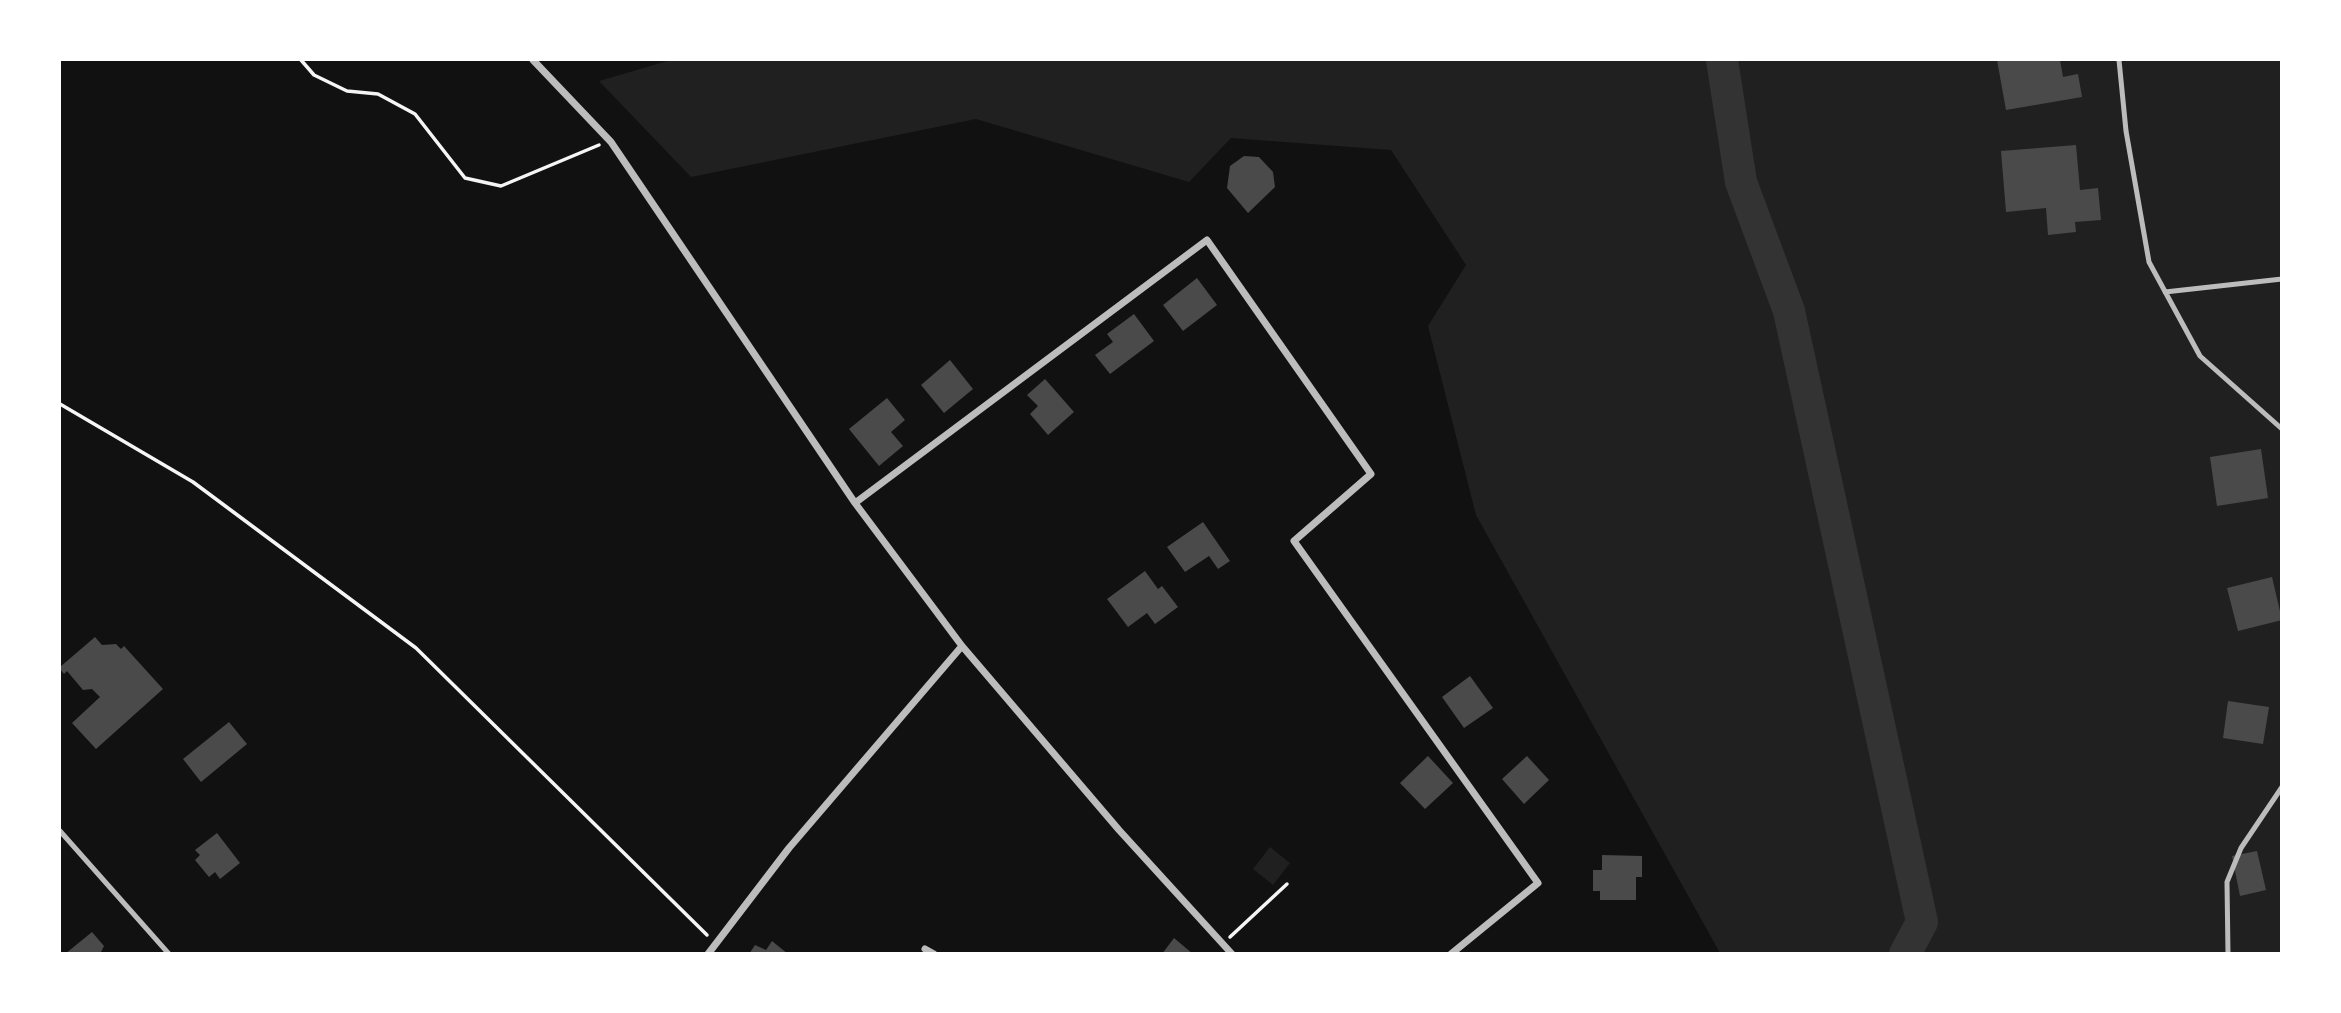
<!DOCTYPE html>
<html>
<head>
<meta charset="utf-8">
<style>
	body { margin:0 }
	#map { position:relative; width:2341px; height:1013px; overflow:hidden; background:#111; font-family:Overpass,sans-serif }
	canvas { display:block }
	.frame { position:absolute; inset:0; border:61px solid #fff; pointer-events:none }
</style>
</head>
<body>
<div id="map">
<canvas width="2341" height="1013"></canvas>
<div class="frame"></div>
</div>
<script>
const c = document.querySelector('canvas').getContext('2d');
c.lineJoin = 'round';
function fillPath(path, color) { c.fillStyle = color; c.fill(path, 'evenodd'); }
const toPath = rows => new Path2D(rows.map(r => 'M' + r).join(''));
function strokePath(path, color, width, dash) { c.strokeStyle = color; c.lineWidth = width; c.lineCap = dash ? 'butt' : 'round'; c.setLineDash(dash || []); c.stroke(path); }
const green = toPath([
	[671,60,2281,60,2281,953,1720,953,1476,515,1428,326,1466,265,1391,150,1231,138,1189,182,976,119,691,177,599,81],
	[1270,847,1290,863,1273,885,1253,869]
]);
const river = toPath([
	[1722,60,1741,182,1789,311,1922,922,1905,954]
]);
const building = toPath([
	[1997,60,2060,60,2063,77,2078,74,2082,97,2006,110],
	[2076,145,2080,190,2098,188,2101,220,2075,222,2076,232,2048,235,2046,208,2006,212,2001,151],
	[1244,156,1259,157,1273,172,1275,187,1248,213,1227,188,1230,166],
	[1197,278,1217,305,1183,331,1163,305],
	[1134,314,1154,341,1110,374,1095,355,1113,342,1107,334],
	[950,360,973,389,944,413,921,385],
	[1045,379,1074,412,1048,435,1030,414,1038,406,1027,395],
	[887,398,905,420,891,432,903,446,879,466,849,429],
	[2261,449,2268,498,2217,506,2210,457],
	[1203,522,1230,561,1218,569,1209,556,1185,572,1167,547],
	[1145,571,1158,589,1162,586,1178,607,1155,624,1147,613,1128,627,1107,599],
	[2272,577,2282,620,2238,631,2227,588],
	[95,637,102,645,116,644,121,649,124,646,163,689,96,749,72,723,100,697,92,689,83,690,67,671,64,674,60,669,60,667],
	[1470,676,1493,708,1464,728,1442,697],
	[2228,701,2269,707,2263,744,2223,738],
	[229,722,247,744,201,782,183,759],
	[1428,756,1453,783,1425,809,1400,783],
	[1527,756,1549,780,1524,804,1502,779],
	[217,833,240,863,220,879,215,872,209,877,195,860,200,855,195,850],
	[2257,851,2266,890,2240,896,2232,856],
	[1602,855,1642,856,1642,877,1636,877,1636,900,1600,900,1600,891,1593,891,1593,870,1602,870],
	[92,932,104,946,100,954,65,954],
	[1174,938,1193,954,1162,954],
	[772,941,788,954,749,954,755,945,766,950]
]);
const path = toPath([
	[301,60,314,75,347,91,378,94,415,114,465,178,501,186,599,145],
	[60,404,193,482,416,648,707,935],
	[1230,937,1287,884]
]);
const service = toPath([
	[2119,60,2126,131,2149,262,2200,356,2282,429],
	[2165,292,2282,279],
	[60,831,169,954],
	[2228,954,2227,882,2241,848,2282,787]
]);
const minor = toPath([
	[533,60,611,142,855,503,962,646,1119,830,1232,954],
	[855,503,1207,240,1371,474,1294,541,1538,883,1451,954],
	[925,949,934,954],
	[708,954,789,848,962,646]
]);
fillPath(green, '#202020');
strokePath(river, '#333', 32);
fillPath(building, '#4a4a4a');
strokePath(path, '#f5f5f5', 3.5);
strokePath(service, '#bcbcbc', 5);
strokePath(minor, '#bcbcbc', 7);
</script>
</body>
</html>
